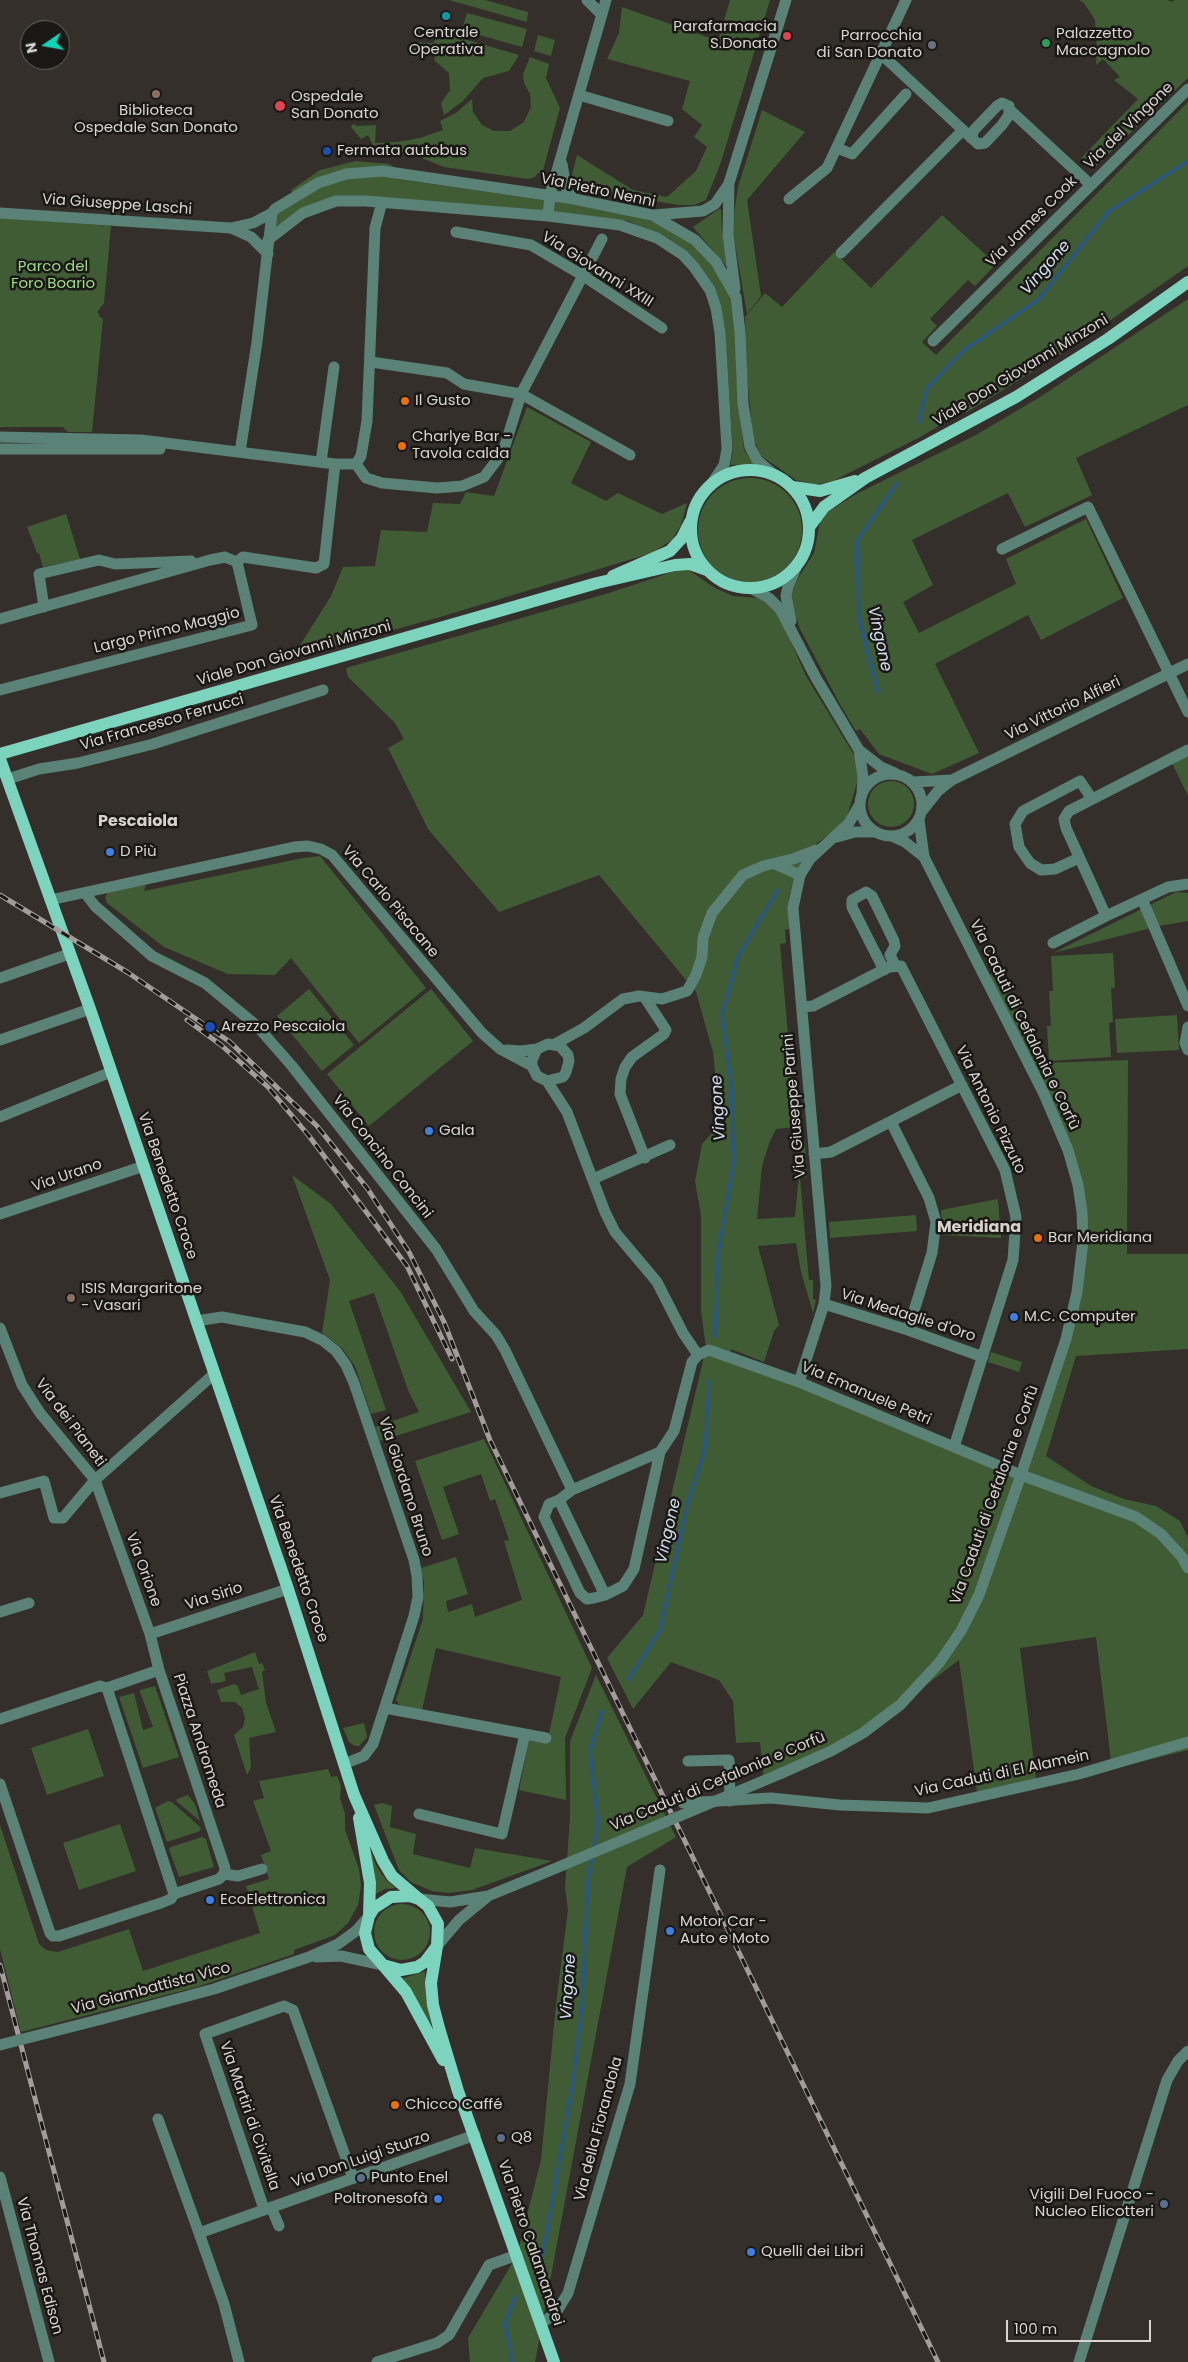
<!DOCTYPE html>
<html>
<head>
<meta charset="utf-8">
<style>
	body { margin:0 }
	#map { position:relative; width:1188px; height:2362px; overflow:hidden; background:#342f2a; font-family:Poppins,sans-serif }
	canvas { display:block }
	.north { position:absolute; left:20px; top:20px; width:50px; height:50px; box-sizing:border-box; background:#1a1815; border:1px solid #666360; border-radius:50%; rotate:258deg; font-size:14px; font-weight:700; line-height:20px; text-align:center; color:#d8d4d1 }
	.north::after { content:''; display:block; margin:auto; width:18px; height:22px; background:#0dd5b5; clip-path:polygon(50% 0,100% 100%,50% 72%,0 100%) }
	.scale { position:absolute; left:1006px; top:2320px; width:145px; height:22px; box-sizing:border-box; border:2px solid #d8d4d1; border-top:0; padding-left:6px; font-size:15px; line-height:18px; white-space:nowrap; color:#d8d4d1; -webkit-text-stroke:4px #1a1815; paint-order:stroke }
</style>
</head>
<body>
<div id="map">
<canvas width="1188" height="2362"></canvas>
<div class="north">N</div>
<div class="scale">100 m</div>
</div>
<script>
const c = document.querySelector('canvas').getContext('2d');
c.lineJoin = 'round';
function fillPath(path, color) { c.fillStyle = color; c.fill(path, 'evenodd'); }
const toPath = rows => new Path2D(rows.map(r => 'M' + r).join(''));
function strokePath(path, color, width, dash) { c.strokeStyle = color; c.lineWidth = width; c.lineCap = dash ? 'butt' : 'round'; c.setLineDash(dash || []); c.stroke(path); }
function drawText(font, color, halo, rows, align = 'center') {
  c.font = font + ' Poppins,sans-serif'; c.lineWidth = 5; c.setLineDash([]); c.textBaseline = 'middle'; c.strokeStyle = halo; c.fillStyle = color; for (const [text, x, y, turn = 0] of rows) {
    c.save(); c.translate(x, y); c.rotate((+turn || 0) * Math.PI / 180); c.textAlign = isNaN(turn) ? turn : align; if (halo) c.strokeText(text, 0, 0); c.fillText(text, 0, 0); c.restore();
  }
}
const green = toPath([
	[449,0,485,0,528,12,527,22],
	[730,0,770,0,721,162,706,200,694,205,679,205,580,189,573,184,572,175,577,155,633,190,667,197,696,171,707,147,694,137,702,125,682,109,690,81,607,59,619,33,622,7,718,41],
	[1079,0,1167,0,1173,2,1174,0,1188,0,1188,78,1094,168,1090,168,1081,159,1083,156,1138,99,1114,80,1120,77,1103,59,1096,65,1097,50,1095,20,1084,3],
	[467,13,527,29,522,47,462,30],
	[440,32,519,55,509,71,483,78,463,101,444,115,441,103,450,90,449,73,435,61,434,54,412,57,411,49,416,48,415,42,433,43],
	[538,35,555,40,551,56,534,51],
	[530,57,549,64,546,78,560,108,542,174,538,173,535,177,528,179,444,167,412,154,373,145,368,135,361,139,351,127,353,124,357,126,376,125,375,143,397,142,420,138,443,130,440,121,456,113,472,99,473,112,482,125,494,131,510,131,524,122,531,107,530,94,524,83,523,74],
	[1188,102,1188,266,1075,345,966,413,965,410,922,436,833,481,814,485,796,480,760,455,753,437,747,377,745,317,765,293,782,307,834,252,871,288,942,215,996,264,975,286,968,280,930,319,937,326,922,342,936,355],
	[762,110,805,132,747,200,761,296,747,314,732,226,738,187],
	[356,161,389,164,397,169,396,179,627,212,661,225,692,244,716,270,730,296,735,318,737,386,742,434,744,450,754,464,730,465,733,451,725,330,717,294,661,236,628,221,568,214,324,200,276,234,274,224,278,213,298,201,291,190,320,170],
	[719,209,721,209,722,230,728,265,726,266,693,227],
	[0,218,111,226,104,303,98,311,99,316,103,319,92,432,68,432,63,427,0,427],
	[1188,299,1188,405,1076,458,1092,495,1025,527,1008,493,912,540,933,585,903,602,919,633,1016,584,1006,559,1086,519,1123,598,1041,640,1028,615,935,664,979,753,932,774,879,754,860,729,856,731,841,706,800,629,791,601,791,589,814,553,820,522,826,513,856,494,976,435,1040,397],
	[527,407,591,442,571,483,606,501,618,493,662,514,687,503,681,525,672,540,652,553,440,617,292,658,331,596,343,567,375,566,381,530,427,532,433,503,460,504,466,492,494,496],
	'698 530a52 52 0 1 1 104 0a52 52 0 1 1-104 0Z',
	[66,514,80,559,43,567,39,553,37,553,27,527],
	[678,570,690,571,715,588,733,596,757,598,768,603,777,611,806,676,857,760,858,779,847,817,835,830,817,843,810,852,793,880,789,899,789,929,785,930,786,943,780,944,796,1127,776,1129,770,1141,762,1166,757,1219,795,1217,802,1143,805,1142,807,1177,800,1178,809,1280,813,1280,813,1299,816,1300,813,1313,801,1272,796,1243,758,1246,779,1325,774,1331,764,1362,731,1349,730,1356,1021,1474,1066,1339,1083,1241,1068,1149,984,978,999,970,1046,1063,1128,1060,1127,1254,1188,1254,1188,1349,1076,1356,1046,1456,1091,1486,1124,1499,1156,1506,1180,1521,1188,1538,1188,1750,1112,1769,1096,1637,1020,1648,1036,1779,977,1792,959,1660,863,1733,764,1780,760,1742,736,1743,733,1701,719,1680,671,1662,633,1709,607,1658,643,1615,706,1348,701,1311,701,1215,695,1181,702,1144,720,1124,713,1052,696,992,599,875,499,912,428,829,388,748,404,739,395,723,348,677,346,668,609,593],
	[1188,750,1188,796,1170,759],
	'868 804a23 23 0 1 1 46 0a23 23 0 1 1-46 0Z',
	[320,856,426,988,359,1043,291,958,275,975,228,974,164,947,107,903,105,898,108,891,143,884,146,886,144,891,303,858],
	[1176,892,1188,893,1188,921,1159,926,1053,953],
	[1113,953,1115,988,1111,988,1113,1022,1109,1023,1111,1057,1049,1061,1047,1026,1051,1026,1049,991,1053,991,1051,956],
	[309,989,354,1045,322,1071,277,1016],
	[431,989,473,1041,369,1126,327,1074],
	[1177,1015,1179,1050,1117,1053,1115,1019],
	[292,1175,331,1204,400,1291,471,1412,380,1441,375,1427,419,1412,408,1390,374,1293,349,1301,386,1410,371,1414,355,1366,342,1348,322,1333,330,1280],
	[998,1199,1001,1238,943,1235,941,1210],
	[916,1215,917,1231,830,1238,829,1222],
	[991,1352,1022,1362,1019,1372,988,1362],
	[484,1439,592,1668,565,1738,566,1800,519,1790,529,1741,547,1743,561,1677,436,1648,422,1710,400,1705,396,1700,423,1619,424,1582,421,1568,456,1557,468,1594,446,1601,448,1612,472,1604,475,1617,522,1600,504,1541,509,1540,495,1499,490,1501,481,1474,443,1487,459,1534,442,1540,415,1461],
	[255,1652,259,1664,262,1663,265,1670,262,1672,266,1703,276,1732,249,1738,251,1767,247,1775,234,1735,243,1727,245,1718,242,1708,235,1702,221,1702,217,1690,234,1684,238,1686,241,1695,259,1689,252,1667,224,1673,226,1681,211,1684,207,1671],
	[596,1675,676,1837,627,1867,535,2362,470,2362,468,2338,517,2255,541,2160,556,2004,568,1910,565,1888,570,1817,570,1741],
	[155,1686,179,1757,143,1768,119,1697,134,1693,143,1730,153,1727,140,1692,140,1690],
	[364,1723,367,1737,359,1746,355,1746,349,1742,343,1728],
	[88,1729,104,1776,47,1795,31,1748],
	[328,1769,331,1777,337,1776,341,1786,340,1798,345,1814,345,1830,359,1869,361,1886,358,1905,348,1923,335,1935,294,1950,294,1954,197,1987,21,2032,0,1949,0,1825,39,1944,46,1950,58,1952,129,1929,143,1971,260,1933,246,1886,269,1879,261,1855,271,1851,253,1801,264,1798,259,1781],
	[188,1795,195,1804,200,1821,176,1801,177,1799],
	[168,1801,172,1802,201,1828,200,1831,167,1842,155,1808],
	[382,1803,392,1806,390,1827,416,1834,413,1854,470,1868,475,1848,552,1861,472,1890,449,1893,432,1891,411,1882,399,1870,374,1805],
	[120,1824,136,1871,79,1890,63,1843],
	[202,1837,206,1839,214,1867,179,1877,169,1849,171,1847],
	[369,1846,377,1867,386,1880,396,1888,385,1889,374,1895],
	'374 1932a28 28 0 1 1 56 0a28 28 0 1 1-56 0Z',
	[425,1971,428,2009,432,2028,401,1979]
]);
const stream = toPath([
	[918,423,927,388,964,350,1038,300,1108,212,1188,161],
	[878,692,859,619,857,541,897,483],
	[715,1337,718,1254,734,1160,731,1082,722,1015,738,956,778,890],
	[628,1680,660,1630,688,1501,705,1449,709,1381],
	[593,1850,598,1825,590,1751,602,1711],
	[541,2265,573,2082,582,2005,588,1880,592,1856],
	[511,2362,511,2352,505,2324,515,2296]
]);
const minor = toPath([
	[587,0,602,15],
	[881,54,978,144,985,143,1002,125,1009,115,1009,106,1002,103,997,106,974,130,971,138],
	[579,95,668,121],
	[837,148,852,154,906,94],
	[562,164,567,192,574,199],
	[1091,185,1188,89],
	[789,199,827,168,906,0],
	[0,213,231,228,253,223,272,213],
	[654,215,703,211,715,204,728,185],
	[548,216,550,195,606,0],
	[231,228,251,237,268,254],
	[456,232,531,245,582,275,662,328],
	[602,239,521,394,630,455],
	[268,240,303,213,336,201,366,201,548,216,620,225,657,238,683,255,694,267,710,290,716,308,720,333,727,449,724,465,714,480],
	[841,253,963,130],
	[735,289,728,234,729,183,786,0],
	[933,341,1091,185,1010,110],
	[0,437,141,440,335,464,356,464,361,456,367,421,375,228,382,202],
	[0,449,160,449],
	[240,452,257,342,272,213,275,209,318,183,346,174,382,171,574,199,652,215,695,240,716,262,736,297,740,332,743,404,750,447,757,460,773,474],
	[321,462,334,367],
	[356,464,366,478,382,483,437,488,462,486,484,477,503,452,521,394,464,384,447,373,371,362],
	[1002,549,1088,507,1188,712],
	[237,562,243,557,316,568,324,564,335,464],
	[752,589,769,598,780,609,816,678,859,750,863,777,862,794],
	[44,607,39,574,99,560,115,564,191,561],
	[0,619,210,560,225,557,237,562],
	[791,621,786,596,788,586,796,568],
	[0,690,252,625,237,562],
	[859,750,881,767,895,773],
	'860 805a31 31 0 1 1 62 0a31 31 0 1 1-62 0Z',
	[8,779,39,769,78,763,153,744,323,690],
	[913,782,952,780],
	[922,811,938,791,952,780,1188,664],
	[837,837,855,832,875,832],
	[894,837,905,842,924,857],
	[1079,858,1055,869,1041,870,1030,863,1019,847,1015,824,1023,811,1080,781,1092,799],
	[775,864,800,875],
	[85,893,95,906,152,956,205,983,257,1026,292,1066,436,1249,474,1311,496,1335,505,1350,572,1490,559,1500],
	[1142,899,1188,1006],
	[50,900,294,847,308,846,321,849,332,855,482,1033,500,1049,532,1066],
	[1106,916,1066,828,1064,819,1069,811,1188,750],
	[1053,943,1106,916,1168,887,1188,884],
	[884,970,852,907,852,900,866,892,872,896,894,941,895,946,890,955,895,965],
	[0,978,69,954],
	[802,1007,813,1006,889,967,901,966,1005,1170,1016,1217,1013,1260,954,1447],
	[0,1040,90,1009],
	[555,1044,584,1028,623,999,639,996,662,999,687,991,696,975,702,957,703,938,712,913,743,875,763,866,793,859,817,850],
	[507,1050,521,1051,537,1049,548,1044,560,1046,568,1055,569,1061,566,1072,563,1077,547,1081,537,1076,532,1066,532,1060,537,1049],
	[1188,1050,1185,1043,1188,1027],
	[547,1081,567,1112,605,1212,615,1232,657,1282,683,1333,698,1355],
	[0,1117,111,1072],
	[891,1122,929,1198,936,1222,932,1253,908,1330],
	[814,1154,831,1152,962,1085],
	[645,1158,620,1094,621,1079,625,1067,632,1057,664,1034,666,1030,645,998],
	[593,1179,670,1145],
	[0,1214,144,1166],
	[824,1304,908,1330,983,1357],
	[196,1321,222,1317,305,1332,322,1340,336,1351,346,1365,354,1383,414,1560,417,1576,418,1597,414,1616,373,1744,364,1756,344,1764],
	[0,1328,22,1385,40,1413,95,1480,150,1634,159,1670],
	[799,1382,824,1304,826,1286,793,908,800,875,810,859,849,823,860,804],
	[572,1490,660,1452],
	[0,1493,44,1481,54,1518,63,1518,95,1480,214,1374],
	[605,1595,559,1500,549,1504,544,1517,580,1593,587,1599,594,1598,605,1595,623,1586,634,1569,660,1452,674,1431,692,1362,698,1355,709,1350,799,1382,1021,1475,1136,1517,1161,1534,1182,1557,1188,1568],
	[0,1612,29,1603],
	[150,1634,288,1589],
	[385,1708,546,1738],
	[0,1719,100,1686,107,1688],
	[688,1761,729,1760,730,1801],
	[782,1773,831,1751,863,1733,900,1705,939,1663,961,1631,979,1595,1021,1475,1066,1339,1077,1292,1083,1241,1082,1212,1078,1185,1068,1150,1044,1094,924,857,919,820],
	[0,1784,50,1933,53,1936,59,1936,161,1903,171,1899,174,1894,219,1879,224,1874,225,1868,159,1670,107,1688,174,1894],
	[683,1803,771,1798,840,1805,928,1808,1079,1774,1188,1742],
	[419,1814,502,1834,525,1734],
	[224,1874,238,1876,262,1869],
	[419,1899,450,1902,488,1896,549,1871],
	[437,1946,459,1920,487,1897],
	[316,1957,341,1956,383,1965],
	[102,2019,214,1989,309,1957,338,1944,356,1931,369,1916],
	[158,2119,199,2233],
	[0,2177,49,2362],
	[271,2207,279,2226],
	[264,2209,205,2034,284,2006,293,2010,353,2178],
	[541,2323,549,2318,559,2308,568,2293,630,2084,660,1870],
	[239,2362,224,2304,199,2233,475,2135],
	[377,2362,437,2343,449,2335,489,2265,517,2255],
	[1079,2362,1167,2080,1178,2061,1188,2051]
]);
const major = toPath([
	'691 529a59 59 0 1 1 118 0a59 59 0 1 1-118 0Z',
	[793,487,820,491,855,481],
	[810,526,824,507,865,478,1016,397,1108,339,1188,282],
	[613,576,670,551,682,538,690,522],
	[0,754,597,583,675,565,690,564,707,570],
	[0,759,90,1009,288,1589,354,1795,383,1861,392,1876,419,1899],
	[359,1818,370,1883,369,1916,365,1933,369,1949,383,1965,401,1970,417,1967,425,1962,437,1946,438,1924,428,1906,419,1899,410,1896,391,1897,374,1908,369,1916],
	[437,1946,431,1983,433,2005,439,2028,458,2091,554,2362],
	[383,1965,406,1992,443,2060]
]);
const rail = toPath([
	[0,895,127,972,230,1042,317,1126,367,1188,409,1252,444,1322,490,1440,938,2362],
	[187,1020,221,1045,268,1087,309,1136,407,1266,452,1359],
	[0,1965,104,2362]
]);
const minorBridge = toPath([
	[549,1871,782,1773],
	[0,2045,102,2019]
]);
const markers = [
	[446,16,5,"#0f9aa8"],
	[787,36,5,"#e0444e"],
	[1046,43,5,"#2e9e5b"],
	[932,45,5,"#6b7280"],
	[156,94,5,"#8d6e63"],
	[280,106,6,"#e0444e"],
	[327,151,5,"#1a4fb4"],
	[405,401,5,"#e8710a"],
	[402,446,5,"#e8710a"],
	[110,852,5,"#3f7fe0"],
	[210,1027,6,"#1a4fb4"],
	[429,1131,5,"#3f7fe0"],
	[1038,1238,5,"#e8710a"],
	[71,1298,5,"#8d6e63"],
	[1014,1317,5,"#3f7fe0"],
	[210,1900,5,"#3f7fe0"],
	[670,1931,5,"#3f7fe0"],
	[395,2105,5,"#e8710a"],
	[501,2138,5,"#5c6f8a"],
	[361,2178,5,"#5c6f8a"],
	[438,2199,5,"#3f7fe0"],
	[1164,2204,5,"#5c6f8a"],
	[751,2252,5,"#3f7fe0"]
];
const poiNames = [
	["Parafarmacia",777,27,"right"],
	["S.Donato",777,44,"right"],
	["Centrale",446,33,"center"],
	["Operativa",446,50,"center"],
	["Palazzetto",1056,34],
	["Maccagnolo",1056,51],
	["Parrocchia",922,36,"right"],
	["di San Donato",922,53,"right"],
	["Ospedale",291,97],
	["San Donato",291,114],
	["Biblioteca",156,111,"center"],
	["Ospedale San Donato",156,128,"center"],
	["Fermata autobus",337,151],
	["Il Gusto",415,401],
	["Charlye Bar -",412,437],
	["Tavola calda",412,454],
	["D Più",120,852],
	["Arezzo Pescaiola",221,1027],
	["Gala",439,1131],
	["Bar Meridiana",1048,1238],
	["ISIS Margaritone",81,1289],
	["- Vasari",81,1306],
	["M.C. Computer",1024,1317],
	["EcoElettronica",220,1900],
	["Motor Car -",680,1922],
	["Auto e Moto",680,1939],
	["Chicco Caffé",405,2105],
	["Q8",511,2138],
	["Punto Enel",371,2178],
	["Vigili Del Fuoco -",1154,2195,"right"],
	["Nucleo Elicotteri",1154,2212,"right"],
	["Poltronesofà",428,2199,"right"],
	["Quelli dei Libri",761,2252]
];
const streetNames = [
	["Via del Vingone",1129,126,-44],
	["Via Pietro Nenni",598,191,12],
	["Via Giuseppe Laschi",117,205,4],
	["Via James Cook",1032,222,-45],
	["Via Giovanni XXIII",597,270,32],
	["Viale Don Giovanni Minzoni",1021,371,-31],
	["Largo Primo Maggio",167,631,-14],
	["Viale Don Giovanni Minzoni",294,654,-16],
	["Via Vittorio Alfieri",1063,709,-26],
	["Via Francesco Ferrucci",162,723,-16],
	["Via Carlo Pisacane",390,902,50],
	["Via Caduti di Cefalonia e Corfù",1024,1025,64],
	["Via Giuseppe Parini",795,1106,-95],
	["Via Antonio Pizzuto",990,1110,64],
	["Via Concino Concini",382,1157,52],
	["Via Urano",67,1176,-19],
	["Via Benedetto Croce",167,1186,71],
	["Via Medaglie d'Oro",908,1316,18],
	["Via Emanuele Petri",866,1394,23],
	["Via dei Pianeti",70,1423,53],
	["Via Giordano Bruno",405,1487,72],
	["Via Caduti di Cefalonia e Corfù",995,1495,-70],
	["Via Benedetto Croce",298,1569,71],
	["Via Orione",143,1570,70],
	["Via Sirio",214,1597,-18],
	["Piazza Andromeda",199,1741,72],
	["Via Caduti di El Alamein",1002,1774,-12],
	["Via Caduti di Cefalonia e Corfù",718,1782,-23],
	["Via Giambattista Vico",151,1989,-15],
	["Via Martiri di Civitella",249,2116,71],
	["Via della Fiorandola",599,2129,-75],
	["Via Don Luigi Sturzo",361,2160,-19],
	["Via Pietro Calamandrei",530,2243,71],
	["Via Thomas Edison",39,2266,75]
];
const parkNames = [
	["Parco del",53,267],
	["Foro Boario",53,284]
];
const waterNames = [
	["Vingone",1046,268,-49],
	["Vingone",879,639,78],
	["Vingone",719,1108,-93],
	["Vingone",669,1531,-77],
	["Vingone",569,1987,-86]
];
const neighbourhoodNames = [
	["Pescaiola",138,822],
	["Meridiana",979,1228]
];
fillPath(green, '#405c35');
strokePath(stream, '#26568f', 3);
strokePath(minor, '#5a8277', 11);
strokePath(major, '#7dd4be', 12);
strokePath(rail, '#a29d9a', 5);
strokePath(rail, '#1a1815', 3, [9]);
strokePath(minorBridge, '#5a8277', 11);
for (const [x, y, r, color] of markers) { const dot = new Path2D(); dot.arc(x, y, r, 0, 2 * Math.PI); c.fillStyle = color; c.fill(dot); strokePath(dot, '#1a1815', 2); }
drawText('15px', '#d8d4d1', '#1a1815', poiNames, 'left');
drawText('15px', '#d8d4d1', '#1a1815', streetNames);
drawText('15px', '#9bdb81', '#1a1815', parkNames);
drawText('italic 16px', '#d3e0f1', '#1a1815', waterNames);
drawText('bold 16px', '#d8d1cb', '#1a1815', neighbourhoodNames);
</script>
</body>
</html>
